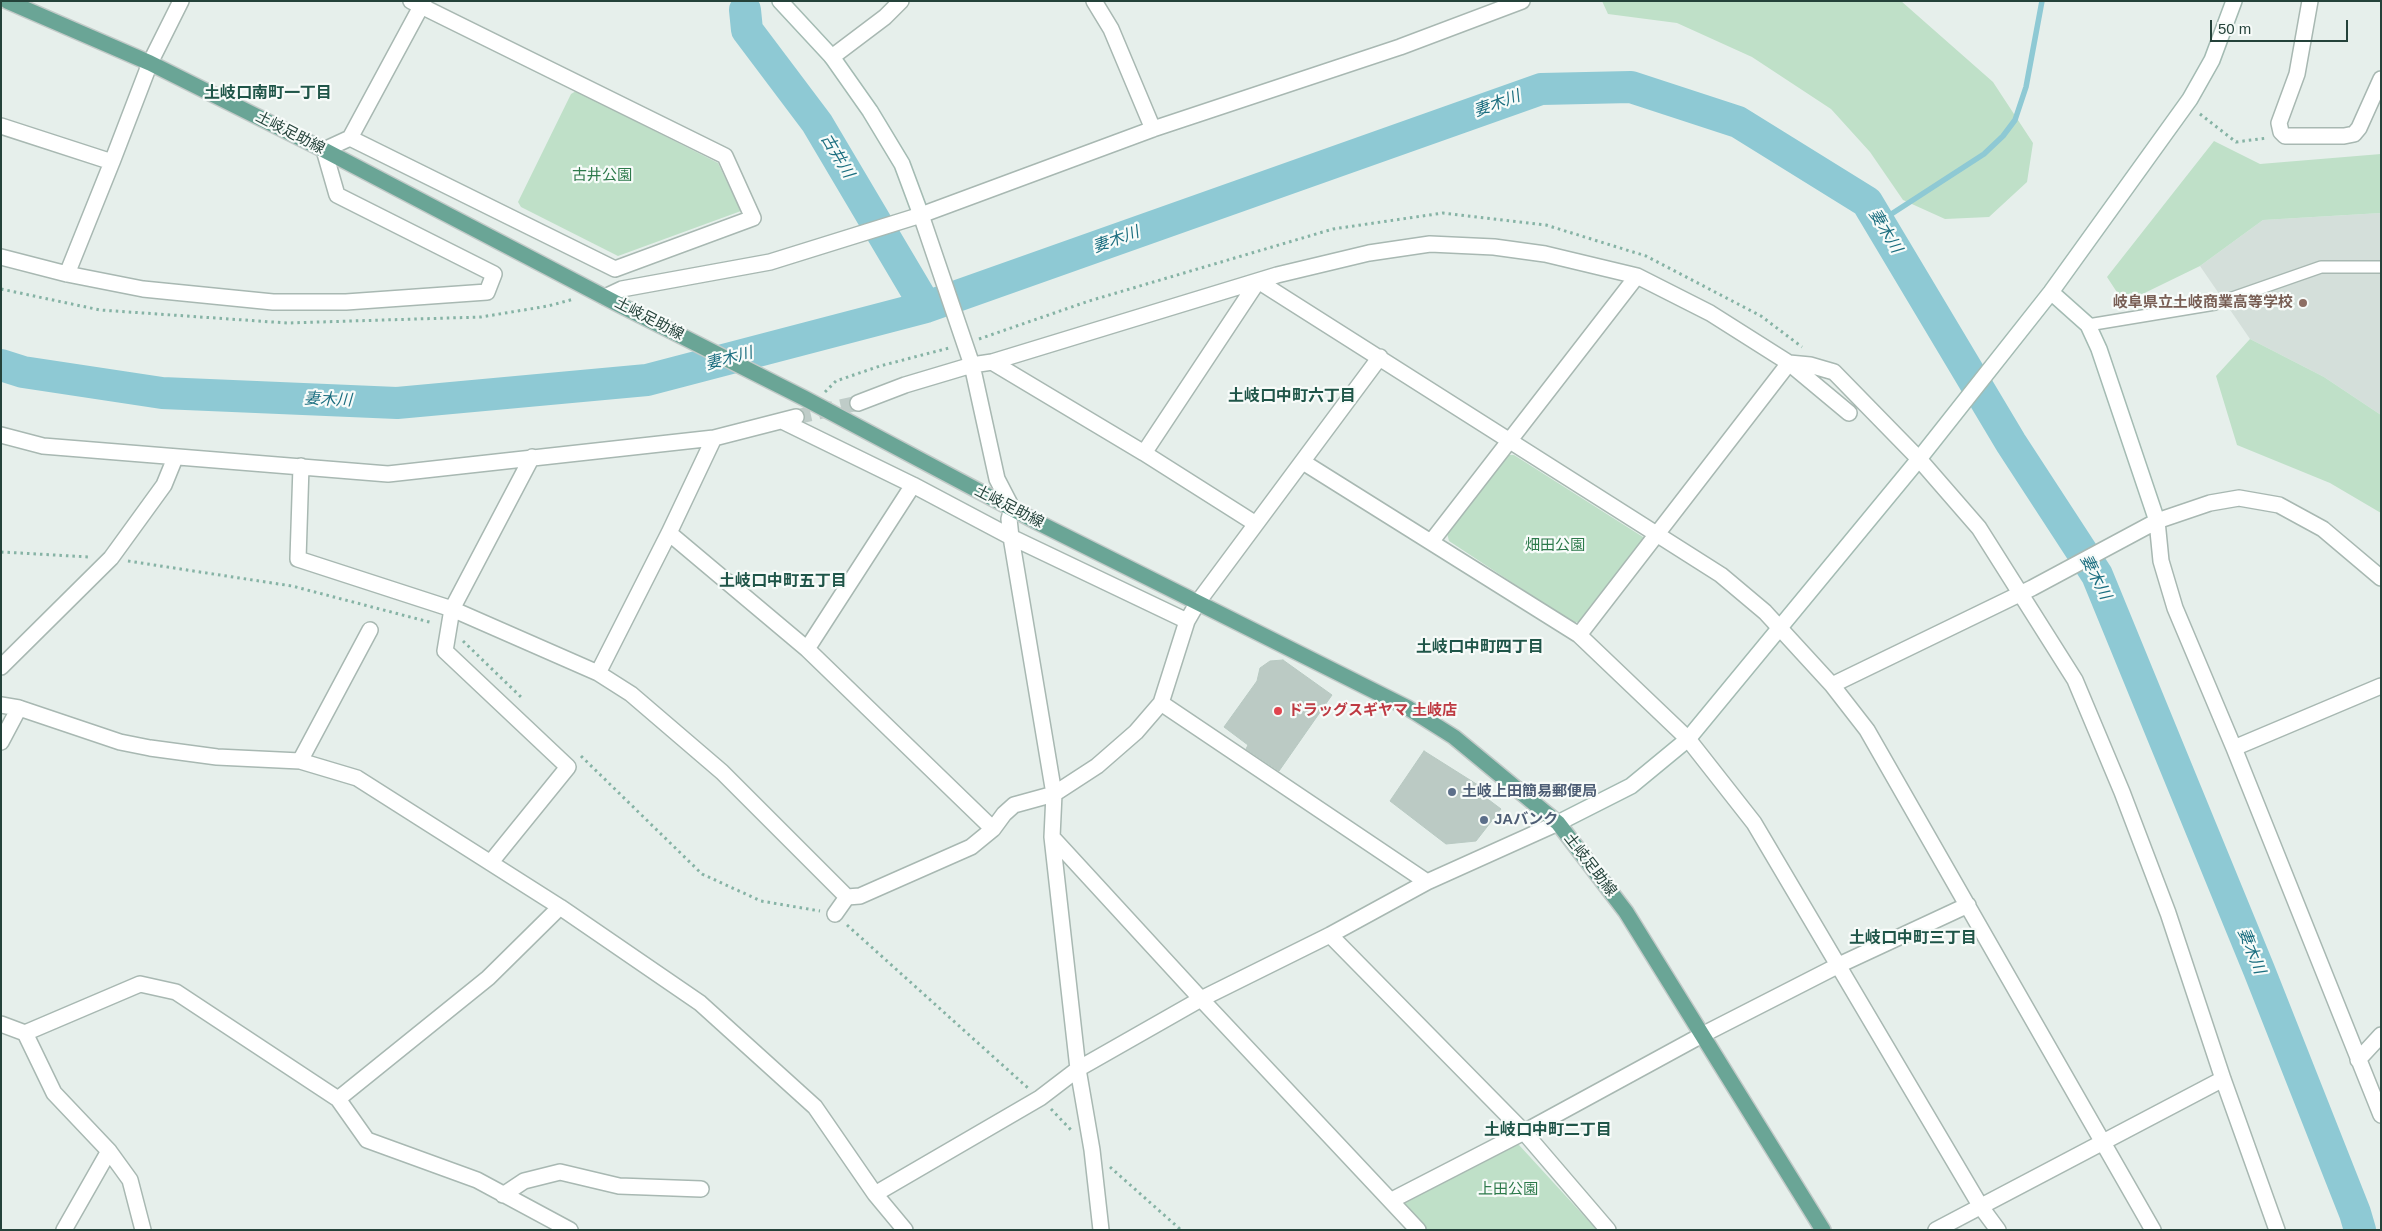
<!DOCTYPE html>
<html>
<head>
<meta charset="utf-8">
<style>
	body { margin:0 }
	#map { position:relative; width:2382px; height:1231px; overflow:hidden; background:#e6efeb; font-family:Helvetica,sans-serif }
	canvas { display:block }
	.frame { position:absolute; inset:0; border:2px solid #24423a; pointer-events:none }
	.scale { position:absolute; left:2210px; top:20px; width:138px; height:22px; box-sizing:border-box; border:2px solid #24423a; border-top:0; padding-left:6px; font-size:15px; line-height:18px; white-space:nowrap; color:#24423a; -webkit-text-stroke:4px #f7fbf9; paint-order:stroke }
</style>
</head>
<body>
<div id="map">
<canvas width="2382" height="1231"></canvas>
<div class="frame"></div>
<div class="scale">50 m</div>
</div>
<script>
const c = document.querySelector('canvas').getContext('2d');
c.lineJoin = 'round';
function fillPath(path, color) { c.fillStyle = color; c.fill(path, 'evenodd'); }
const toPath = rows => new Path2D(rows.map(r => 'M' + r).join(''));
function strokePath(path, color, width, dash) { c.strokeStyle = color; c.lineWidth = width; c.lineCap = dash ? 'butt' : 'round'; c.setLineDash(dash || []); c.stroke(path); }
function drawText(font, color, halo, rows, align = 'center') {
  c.font = font + ' Helvetica,"Noto Sans JP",sans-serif'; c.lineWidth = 4.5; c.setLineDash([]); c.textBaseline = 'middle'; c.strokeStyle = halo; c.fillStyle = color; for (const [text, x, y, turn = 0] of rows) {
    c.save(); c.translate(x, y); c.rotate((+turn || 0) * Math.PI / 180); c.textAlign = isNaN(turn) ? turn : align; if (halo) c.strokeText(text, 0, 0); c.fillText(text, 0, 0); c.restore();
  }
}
const built = toPath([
	[2381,213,2381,415,2324,377,2250,339,2200,266,2263,220]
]);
const green = toPath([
	[1602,1,1901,1,1993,82,2033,143,2027,182,1989,217,1945,219,1903,200,1870,152,1831,109,1752,57,1677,23,1608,14],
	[576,91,718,163,741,211,618,256,521,207,518,202,571,94],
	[2214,141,2260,164,2381,154,2381,213,2263,220,2200,266,2124,303,2107,277],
	[2250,339,2324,377,2381,415,2381,513,2330,483,2237,445,2216,376],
	[1507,455,1514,455,1643,537,1642,545,1582,622,1572,622,1449,541,1447,533],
	[1513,1143,1519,1145,1597,1230,1426,1230,1402,1204,1402,1200]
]);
const stream = toPath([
	[1879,222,1984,154,2003,136,2015,120,2026,87,2042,1]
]);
const river = toPath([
	[745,10,747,30,817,123,926,307],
	[1,365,23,372,162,393,397,403,647,380,926,307,1541,89,1631,87,1738,122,1867,202,2011,443,2097,575,2259,970,2355,1213,2360,1230]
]);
const building = toPath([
	[1283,660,1332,695,1279,771,1246,749,1248,745,1224,727,1257,681,1260,668,1270,661,1283,660],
	[1424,751,1489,792,1485,797,1501,809,1476,841,1446,844,1390,801,1424,751]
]);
const streetTunnel = toPath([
	[796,417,858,403]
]);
const path = toPath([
	[2200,114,2236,142,2267,138],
	[1,289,100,310,287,323,481,317,548,306,574,299],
	[979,339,1089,301,1333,229,1443,213,1546,225,1646,256,1761,316,1802,347],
	[825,392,836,381,880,366,949,348],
	[1,552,90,557],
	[128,561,292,586,433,623],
	[463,641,523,699],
	[581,756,702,874,761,901,820,911],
	[847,925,1028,1088],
	[1051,1109,1071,1130],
	[1110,1167,1181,1230]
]);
const lane = toPath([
	[2088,325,2215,304,2321,267,2381,267]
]);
const street = toPath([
	[1094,1,1111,29,1153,129],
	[2310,1,2297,74,2279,123,2281,132,2285,136,2344,136,2354,134,2359,128,2381,79],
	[832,57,885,17,901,1],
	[1,126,112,162,150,63,181,1],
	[350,138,615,269,753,218,725,156,411,1],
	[921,215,972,365,997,479,1012,508,1009,519,1011,537,1054,794,1052,837,1078,1069,1092,1150,1101,1230],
	[1,257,67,274,143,289,273,302,346,302,487,292,494,274,337,195,324,150,350,138,424,1],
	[67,274,112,162],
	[605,297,622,289,770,262,921,215,1153,129,1400,47,1522,1],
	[992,362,1144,453,1256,524],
	[858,403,905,385,972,365,992,362,1277,275,1369,253,1430,244,1494,247,1545,254,1637,276,1710,313,1789,363,1810,365,1834,372,1919,459,1979,528,2075,680,2122,792,2168,913,2223,1079,2277,1230],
	[782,421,913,485,1011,537,1187,621],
	[1,435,43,446,388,474,714,438,796,417],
	[714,438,669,533,598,673,631,694,722,772,847,897,860,896,971,847,993,829,1004,814,1014,805,1054,794,1097,766,1136,732,1161,703,1187,621,1198,602,1380,357],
	[1144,453,1258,281,1721,575,1765,612,1832,685,1867,730,2153,1230],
	[1303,462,1579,635,1688,739,1754,823,1981,1207,1998,1230],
	[301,466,298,559,452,609,598,673],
	[2157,521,2161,561,2175,608,2234,748,2381,1115],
	[669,533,807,649,993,829],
	[1431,542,1637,276],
	[1579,635,1789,363,1849,413],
	[807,649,913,485],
	[1,667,111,558,164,485,175,458],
	[1832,685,2032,588,2157,521,2210,503,2239,498,2279,505,2323,529,2381,578],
	[1161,703,1427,882],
	[1,705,19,708,120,742,150,748,217,757,300,761,357,778,560,907,700,1003,815,1107,875,1194,905,1230],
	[1,742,19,708],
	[2234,748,2381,686],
	[300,761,370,630],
	[1052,837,1201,999,1418,1230],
	[491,862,568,767,445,651,452,609,532,457],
	[835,914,847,897],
	[1330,935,1524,1132,1608,1230],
	[1,1024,25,1033,140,984,176,992,338,1099,367,1140,477,1180,570,1230],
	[25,1033,54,1093,109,1151,130,1180,143,1230],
	[2358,1060,2381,1035],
	[338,1099,488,978,560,907],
	[875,1194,1040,1098,1078,1069,1201,999,1330,935,1427,882,1558,823],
	[503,1195,524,1181,560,1172,619,1186,701,1189],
	[1392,1200,1524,1132,1702,1035,1839,965,1968,905],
	[64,1230,109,1151],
	[1936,1230,2223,1079]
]);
const secondary = toPath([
	[780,1,832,57,870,111,902,164,921,215],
	[2051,292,2088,325,2099,349,2157,521],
	[1558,823,1631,786,1688,739,1919,459,2051,292,2190,99,2212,60,2234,1]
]);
const primary = toPath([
	[7,1,150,63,324,150,616,303,804,398,1037,522,1408,708,1454,737,1558,823,1626,912,1823,1230]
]);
const markers = [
	[2303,303,5,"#8d6e63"],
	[1278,711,5,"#e0444e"],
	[1452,792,5,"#5c6f8a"],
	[1484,820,5,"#5c6f8a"]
];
const streetNames = [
	["土岐足助線",290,133,27],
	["土岐足助線",649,319,27],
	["土岐足助線",1009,507,27],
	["土岐足助線",1590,865,52]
];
const parkNames = [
	["古井公園",602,176],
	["畑田公園",1555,546],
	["上田公園",1508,1190]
];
const educationNames = [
	["岐阜県立土岐商業高等学校",2293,303]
];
const healthNames = [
	["ドラッグスギヤマ 土岐店",1288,711]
];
const serviceNames = [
	["土岐上田簡易郵便局",1462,792],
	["JAバンク",1494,820]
];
const neighbourhoodNames = [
	["土岐口南町一丁目",268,94],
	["土岐口中町六丁目",1292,397],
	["土岐口中町五丁目",783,582],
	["土岐口中町四丁目",1480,648],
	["土岐口中町三丁目",1913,939],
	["土岐口中町二丁目",1548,1131]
];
const waterNames = [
	["妻木川",1497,104,-20],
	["古井川",837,156,59],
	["妻木川",1885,231,59],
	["妻木川",1116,240,-20],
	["妻木川",729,359,-15],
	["妻木川",328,400,2],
	["妻木川",2095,577,63],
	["妻木川",2251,951,68]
];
fillPath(built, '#d4dfda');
fillPath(green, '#bfe0c8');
strokePath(stream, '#8ec9d4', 5.5);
strokePath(river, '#8ec9d4', 32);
fillPath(building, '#bbcac4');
strokePath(building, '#b8c9c2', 1);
strokePath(streetTunnel, '#bfccc8', 15, [15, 8]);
strokePath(lane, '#a8b8b2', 14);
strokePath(street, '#a8b8b2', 18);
strokePath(secondary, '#a4bbb3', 18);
strokePath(primary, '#c2cac8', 18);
strokePath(path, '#86b3a5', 3, [2.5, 4]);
strokePath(lane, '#fff', 11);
strokePath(street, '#fff', 15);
strokePath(secondary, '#fff', 15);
strokePath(primary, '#6aa596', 15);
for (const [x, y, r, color] of markers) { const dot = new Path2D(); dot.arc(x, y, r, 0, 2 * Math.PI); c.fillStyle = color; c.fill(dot); strokePath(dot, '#f7fbf9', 2); }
drawText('15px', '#24423a', '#f7fbf9', streetNames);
drawText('15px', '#2d7a4b', '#f7fbf9', parkNames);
drawText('bold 15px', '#785e54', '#f7fbf9', educationNames, 'right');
drawText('bold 15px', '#be3a42', '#f7fbf9', healthNames, 'left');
drawText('bold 15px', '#4e5e75', '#f7fbf9', serviceNames, 'left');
drawText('bold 16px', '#1f5548', '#f7fbf9', neighbourhoodNames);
drawText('italic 16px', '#1c6f80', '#f7fbf9', waterNames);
</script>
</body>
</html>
